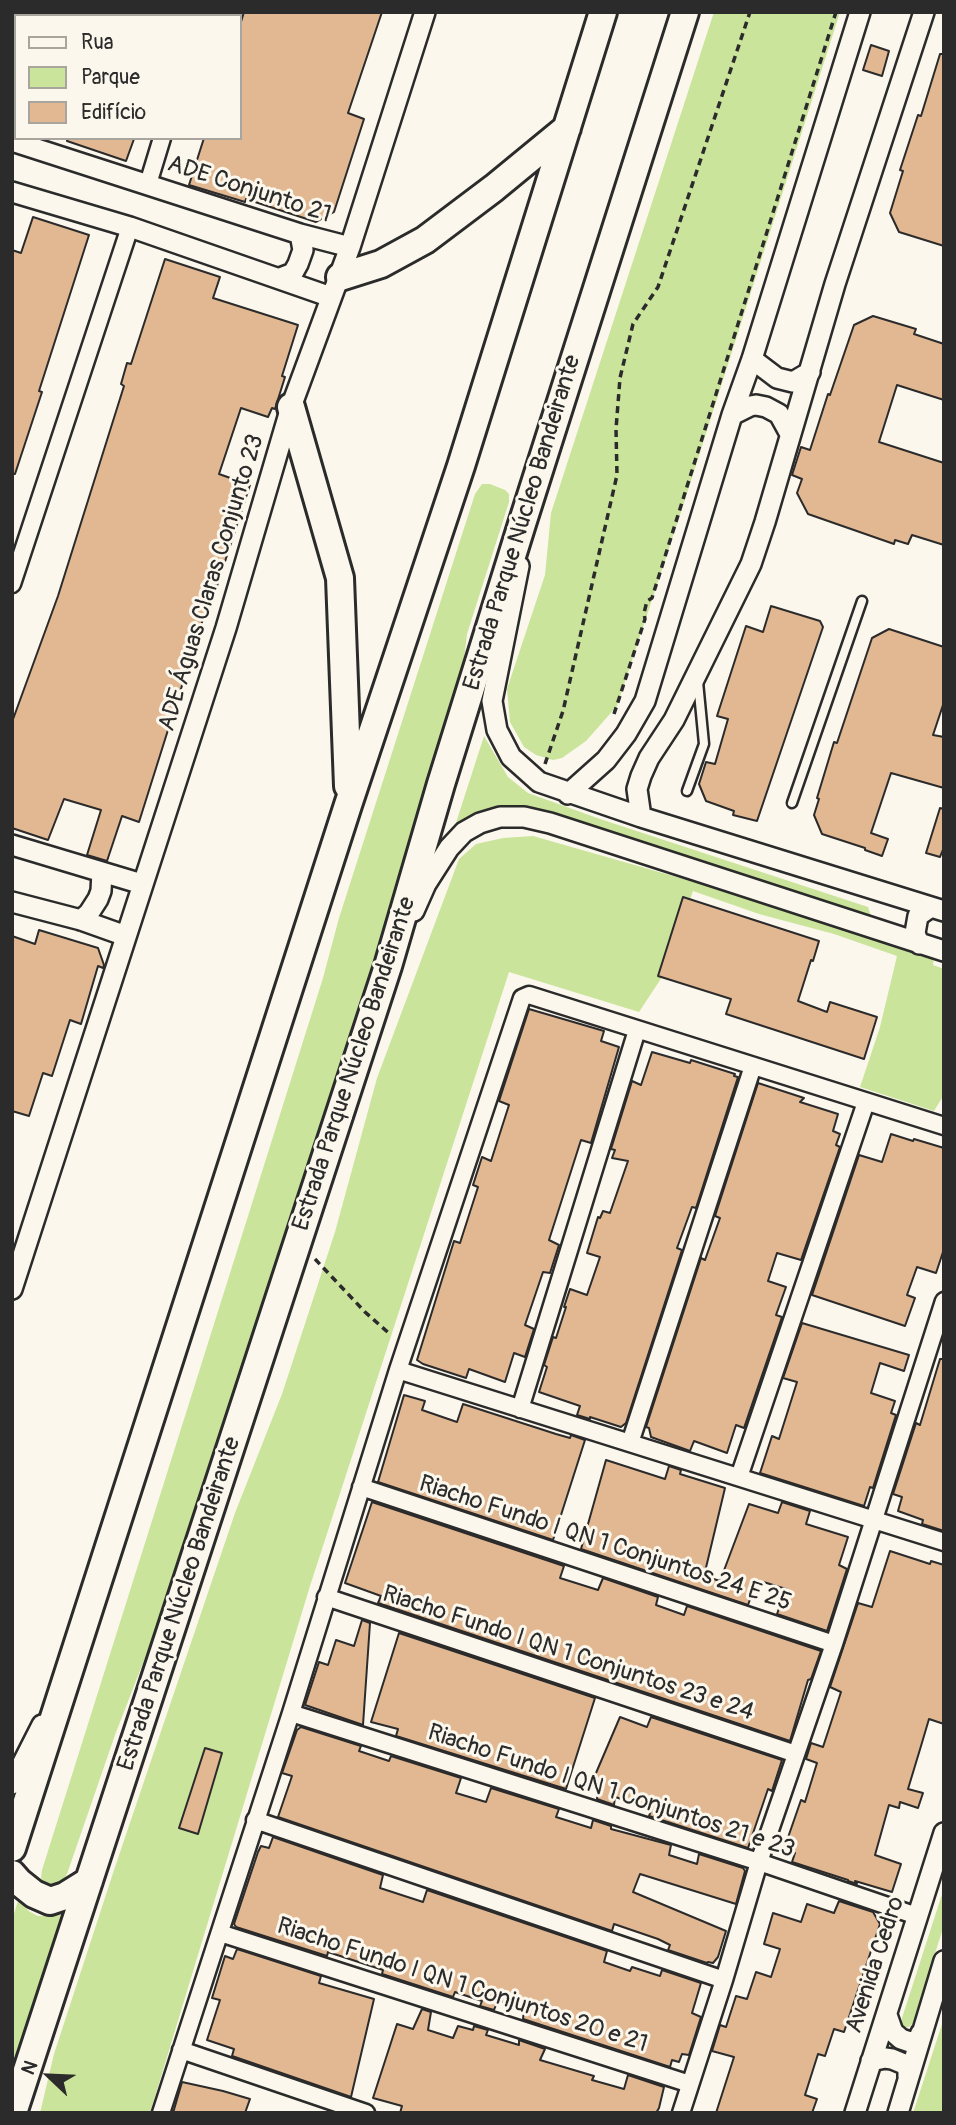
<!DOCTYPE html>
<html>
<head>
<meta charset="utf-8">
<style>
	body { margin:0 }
	#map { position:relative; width:956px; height:2125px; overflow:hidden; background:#fbf7ec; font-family:Pangolin,sans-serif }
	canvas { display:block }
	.frame { position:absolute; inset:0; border:14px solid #2b2b2b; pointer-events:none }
	.legend { position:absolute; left:14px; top:14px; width:228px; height:126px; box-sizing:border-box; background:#fbf7ec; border:2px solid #a8a59f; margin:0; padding:9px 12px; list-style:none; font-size:21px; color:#2b2b2b }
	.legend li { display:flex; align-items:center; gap:14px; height:35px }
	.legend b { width:35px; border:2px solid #a8a59f }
	.north { position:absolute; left:14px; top:2041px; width:70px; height:70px; -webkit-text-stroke:5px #fbf7ec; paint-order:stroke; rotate:293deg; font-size:19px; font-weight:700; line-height:28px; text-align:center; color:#2b2b2b }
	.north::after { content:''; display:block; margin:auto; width:24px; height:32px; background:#2b2b2b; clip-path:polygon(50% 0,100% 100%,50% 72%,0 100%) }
</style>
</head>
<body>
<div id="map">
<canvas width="956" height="2125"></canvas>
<div class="frame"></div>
<ul class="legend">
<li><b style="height:9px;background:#fbf7ec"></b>Rua</li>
<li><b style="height:19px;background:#cae49b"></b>Parque</li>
<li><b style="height:19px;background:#e2b892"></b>Edifício</li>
</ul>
<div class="north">N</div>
</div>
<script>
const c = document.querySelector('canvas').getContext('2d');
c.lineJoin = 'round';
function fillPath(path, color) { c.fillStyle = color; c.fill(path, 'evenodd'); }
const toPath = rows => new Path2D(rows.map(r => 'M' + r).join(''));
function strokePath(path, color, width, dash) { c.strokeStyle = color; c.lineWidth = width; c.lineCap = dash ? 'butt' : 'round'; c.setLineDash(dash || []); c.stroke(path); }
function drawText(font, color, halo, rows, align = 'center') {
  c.font = font + ' Pangolin,sans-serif'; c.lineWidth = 6; c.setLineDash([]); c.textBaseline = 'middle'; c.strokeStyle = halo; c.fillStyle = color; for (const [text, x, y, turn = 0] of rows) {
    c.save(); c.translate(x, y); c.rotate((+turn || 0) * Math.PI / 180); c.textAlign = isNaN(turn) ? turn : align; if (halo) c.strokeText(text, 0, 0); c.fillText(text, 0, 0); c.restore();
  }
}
const green = toPath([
	[714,12,840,12,682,509,617,706,586,741,562,758,553,760,536,755,524,747,510,722,507,689,545,575,551,513],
	[482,484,490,484,505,490,509,494,509,502,467,634,460,693,311,1154,270,1287,172,1588,115,1735,67,1874,62,1882,53,1887,44,1886,41,1878,42,1870,323,978,339,918,475,494],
	[484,736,508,777,528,793,600,819,868,907,871,916,869,919,523,812,454,829],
	[533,836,736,894,907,949,934,956,933,965,944,969,944,1098,942,1098,934,1111,860,1087,880,1027,897,956,834,934,759,914,693,891,666,971,639,1012,509,972,310,1586,150,2113,40,2113,54,2054,115,1867,235,1513,282,1394,335,1232,377,1078,459,859,476,844,503,838],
	[944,1888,944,1925,913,2023,909,2027,905,2028,902,2025,902,2018],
	[18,1901,30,1912,38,1916,63,1915,12,2075,12,1920],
	[944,2018,944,2113,913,2113]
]);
const building = toPath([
	[244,12,382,12,348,113,364,119,334,212,316,222,246,199,245,202,189,185,204,138,240,138,240,25,244,12],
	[871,45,889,51,882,76,863,70,871,45],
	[940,54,944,54,944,246,899,232,890,213,903,171,900,170,918,115,921,116,940,54],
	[67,138,133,138,134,139,126,161,67,141,67,138],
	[33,217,89,235,39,391,42,392,15,474,12,474,12,250,21,253,33,217],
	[165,259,220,277,213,298,298,325,282,376,285,377,275,409,272,408,268,417,241,408,219,474,250,485,217,586,214,584,139,822,122,816,107,861,87,855,101,810,64,799,48,840,12,828,12,722,58,596,124,386,121,384,127,363,131,364,165,259],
	[873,316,916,329,914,334,944,344,944,400,897,385,879,442,944,463,944,545,912,535,908,544,895,540,894,544,808,514,797,493,802,479,792,475,801,447,810,450,828,394,830,395,854,325,873,316],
	[771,606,820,621,823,627,757,821,733,815,734,811,706,801,699,784,706,762,715,764,728,719,717,716,746,626,763,632,771,606],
	[889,629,944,647,944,702,933,735,944,737,944,788,891,773,871,833,888,839,882,856,865,850,865,848,822,834,814,815,819,799,817,798,834,742,837,743,872,638,889,629],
	[940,808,944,809,944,847,940,857,926,853,940,808],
	[683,897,819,941,813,961,811,960,798,1001,827,1012,830,1002,877,1017,864,1059,726,1014,731,999,658,976,683,897],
	[39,930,98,948,104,965,103,968,98,966,81,1024,70,1020,52,1076,43,1073,29,1116,12,1111,12,936,35,944,39,930],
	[529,1009,604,1031,601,1041,619,1047,591,1143,581,1140,549,1240,559,1245,550,1273,543,1272,525,1325,534,1329,525,1357,514,1353,505,1382,469,1369,466,1378,423,1364,417,1360,454,1241,460,1243,478,1187,473,1185,482,1157,491,1161,509,1105,499,1101,529,1009],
	[652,1052,690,1063,691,1060,735,1074,734,1076,738,1077,696,1208,692,1207,677,1248,682,1250,626,1423,621,1427,590,1417,590,1419,577,1415,580,1406,539,1392,547,1367,544,1365,553,1337,556,1338,566,1307,564,1307,570,1289,587,1295,600,1257,587,1253,598,1217,600,1218,603,1211,610,1213,628,1161,612,1158,615,1150,611,1149,632,1081,641,1085,652,1052],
	[758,1083,804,1098,800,1102,838,1114,833,1131,840,1134,836,1145,840,1147,801,1260,777,1253,768,1281,786,1287,776,1315,782,1317,744,1428,736,1425,727,1453,694,1441,690,1451,651,1437,649,1428,646,1427,701,1258,705,1260,720,1218,715,1216,758,1083],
	[891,1134,913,1141,914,1139,944,1148,944,1249,936,1273,917,1267,907,1295,915,1298,905,1326,812,1295,859,1155,882,1162,891,1134],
	[802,1323,909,1355,904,1371,880,1363,871,1393,895,1401,891,1413,896,1415,873,1488,870,1487,864,1506,760,1473,772,1436,779,1439,797,1382,783,1378,802,1323],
	[940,1359,944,1359,944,1531,922,1524,923,1520,898,1511,902,1497,893,1494,916,1423,920,1425,940,1359],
	[404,1395,425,1401,422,1410,457,1422,463,1404,556,1434,570,1438,571,1435,585,1440,553,1540,378,1482,404,1395],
	[606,1460,665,1479,669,1466,681,1470,680,1474,725,1488,704,1576,720,1581,749,1504,778,1513,782,1502,810,1511,806,1524,848,1537,839,1565,847,1569,827,1631,777,1614,786,1589,757,1580,748,1605,581,1549,606,1460],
	[372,1502,564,1566,560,1578,598,1590,603,1578,658,1597,656,1605,684,1615,687,1606,821,1651,811,1679,808,1680,790,1741,378,1603,381,1596,345,1583,372,1502],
	[890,1551,930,1564,931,1561,944,1565,944,1724,929,1719,921,1746,908,1789,923,1793,918,1808,900,1802,899,1808,889,1805,875,1855,901,1864,892,1892,855,1881,857,1884,848,1881,848,1880,792,1862,795,1853,784,1849,801,1800,805,1802,817,1763,806,1759,811,1743,823,1747,841,1692,830,1687,858,1603,872,1607,890,1551],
	[362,1620,370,1623,363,1725,305,1705,319,1662,328,1665,336,1640,354,1646,362,1620],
	[399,1633,595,1698,566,1789,396,1736,398,1729,371,1722,399,1633],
	[620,1717,647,1727,651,1717,782,1760,772,1791,768,1789,748,1848,649,1816,652,1808,615,1797,614,1805,597,1799,598,1789,590,1787,620,1717],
	[301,1727,361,1746,359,1751,389,1761,391,1756,461,1778,456,1793,486,1802,491,1788,559,1809,556,1817,591,1828,593,1820,611,1826,611,1829,671,1845,669,1855,697,1864,699,1854,743,1868,745,1871,736,1904,640,1874,633,1892,726,1931,718,1957,713,1963,708,1962,707,1963,668,1950,670,1945,658,1939,614,1924,612,1931,278,1817,292,1776,282,1773,297,1730,301,1727],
	[205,1748,222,1753,198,1834,179,1828,205,1748],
	[273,1837,383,1875,380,1888,423,1902,427,1890,607,1951,604,1962,630,1971,632,1967,660,1976,662,1970,701,1983,692,2013,701,2017,689,2055,682,2054,679,2062,672,2060,670,2067,523,2019,524,2009,498,2000,494,2010,480,2006,482,2001,455,1992,453,1997,382,1974,383,1970,328,1952,327,1956,236,1927,234,1924,258,1852,261,1846,269,1848,273,1837],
	[839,1901,873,1912,880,1924,844,2032,834,2029,825,2056,818,2054,805,2095,817,2099,812,2113,716,2113,734,2057,712,2051,720,2025,726,2027,736,1996,747,1999,756,1972,771,1977,780,1949,764,1944,773,1913,801,1922,807,1904,834,1913,839,1901],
	[237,1949,321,1976,319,1983,374,1999,351,2097,232,2056,234,2049,207,2040,220,2000,212,1998,225,1956,233,1959,237,1949],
	[422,2009,431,2012,428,2030,453,2038,458,2026,473,2030,474,2026,488,2030,486,2035,519,2045,519,2040,545,2049,540,2060,594,2076,592,2080,624,2089,628,2075,664,2087,659,2108,656,2113,400,2113,402,2106,373,2098,397,2024,413,2029,422,2009],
	[182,2082,223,2091,250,2099,245,2113,173,2113,182,2082]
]);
const path = toPath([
	[784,12,785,12],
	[614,714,645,619,644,613,647,601,652,598,836,12],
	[545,764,563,711,617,475,616,429,620,378,633,324,658,287,750,12],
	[315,1259,365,1312,391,1335]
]);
const service = toPath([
	[687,791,704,744,698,682],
	[792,803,862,601]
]);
const minor = toPath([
	[201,16,202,12],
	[148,184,162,138],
	[12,584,130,227],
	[398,1370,944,1542],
	[520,1409,637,1030],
	[630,1443,753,1066],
	[739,1477,866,1102],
	[361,1487,834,1644],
	[326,1597,796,1754],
	[291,1713,759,1862,917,1916],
	[255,1820,724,1980],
	[220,1933,690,2084],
	[181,2050,366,2113],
	[161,2113,291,1713,398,1370,522,998,529,995,944,1126],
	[681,2113,724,1980,759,1862,834,1644,944,1301]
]);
const tertiary = toPath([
	[12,141,300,234,350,247],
	[12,192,130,227,331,297],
	[280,278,293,273,298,264,303,250,300,234],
	[752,359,777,378,793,382,810,372],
	[732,415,750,406,756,405,766,407,779,414,790,434],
	[519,566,492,701,497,730,511,757,539,782,641,817,944,911],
	[568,794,606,760,626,734,645,701,732,415,752,359,860,12],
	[641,817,637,789,641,776,649,758,674,720,751,564,765,522,835,284,924,12],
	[12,845,142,884],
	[12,902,81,920,126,936],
	[414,911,426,884,449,848,464,832,480,823,500,817,524,817,550,823,944,951],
	[81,920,89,913,98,899,101,891,102,872],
	[919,944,915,933,918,916,931,907],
	[12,1289,226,628,291,407,350,247,425,12],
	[12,1784,42,1725],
	[887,2015,893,2032,901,2039,910,2042,918,2040,921,2033],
	[871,2061,885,2058,892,2059,904,2064,908,2069,908,2077],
	[855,2113,944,1833],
	[898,2113,944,1961]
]);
const trunk = toPath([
	[340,277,381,264,425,240,494,188,567,128],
	[291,407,340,578,348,786],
	[12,1848,348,805,461,466,603,12],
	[12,1874,19,1882,34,1894,50,1901,65,1896,89,1881],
	[13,2113,388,966,441,784,522,524,685,12]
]);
const streetNames = [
	["ADE Conjunto 21",249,190,18],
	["Estrada Parque Núcleo Bandeirante",523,523,-73],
	["ADE Águas Claras Conjunto 23",212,583,-73],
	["Estrada Parque Núcleo Bandeirante",355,1064,-72],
	["Riacho Fundo I QN 1 Conjuntos 24 E 25",605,1544,18],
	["Estrada Parque Núcleo Bandeirante",180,1604,-72],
	["Riacho Fundo I QN 1 Conjuntos 23 e 24",568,1654,18],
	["Riacho Fundo I QN 1 Conjuntos 21 e 23",611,1792,18],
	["Avenida Cedro",876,1965,-72],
	["Riacho Fundo I QN 1 Conjuntos 20 e 21",462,1986,18]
];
fillPath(green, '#cae49b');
fillPath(building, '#e2b892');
strokePath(building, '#2b2b2b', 2);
strokePath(service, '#2b2b2b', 13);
strokePath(minor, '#2b2b2b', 21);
strokePath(tertiary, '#2b2b2b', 24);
strokePath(trunk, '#2b2b2b', 32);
strokePath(path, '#2b2b2b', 3.5, [7, 5]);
strokePath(service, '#fbf7ec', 8);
strokePath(minor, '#fbf7ec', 16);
strokePath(tertiary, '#fbf7ec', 19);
strokePath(trunk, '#fbf7ec', 26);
drawText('24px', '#2b2b2b', '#fbf7ec', streetNames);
</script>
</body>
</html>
